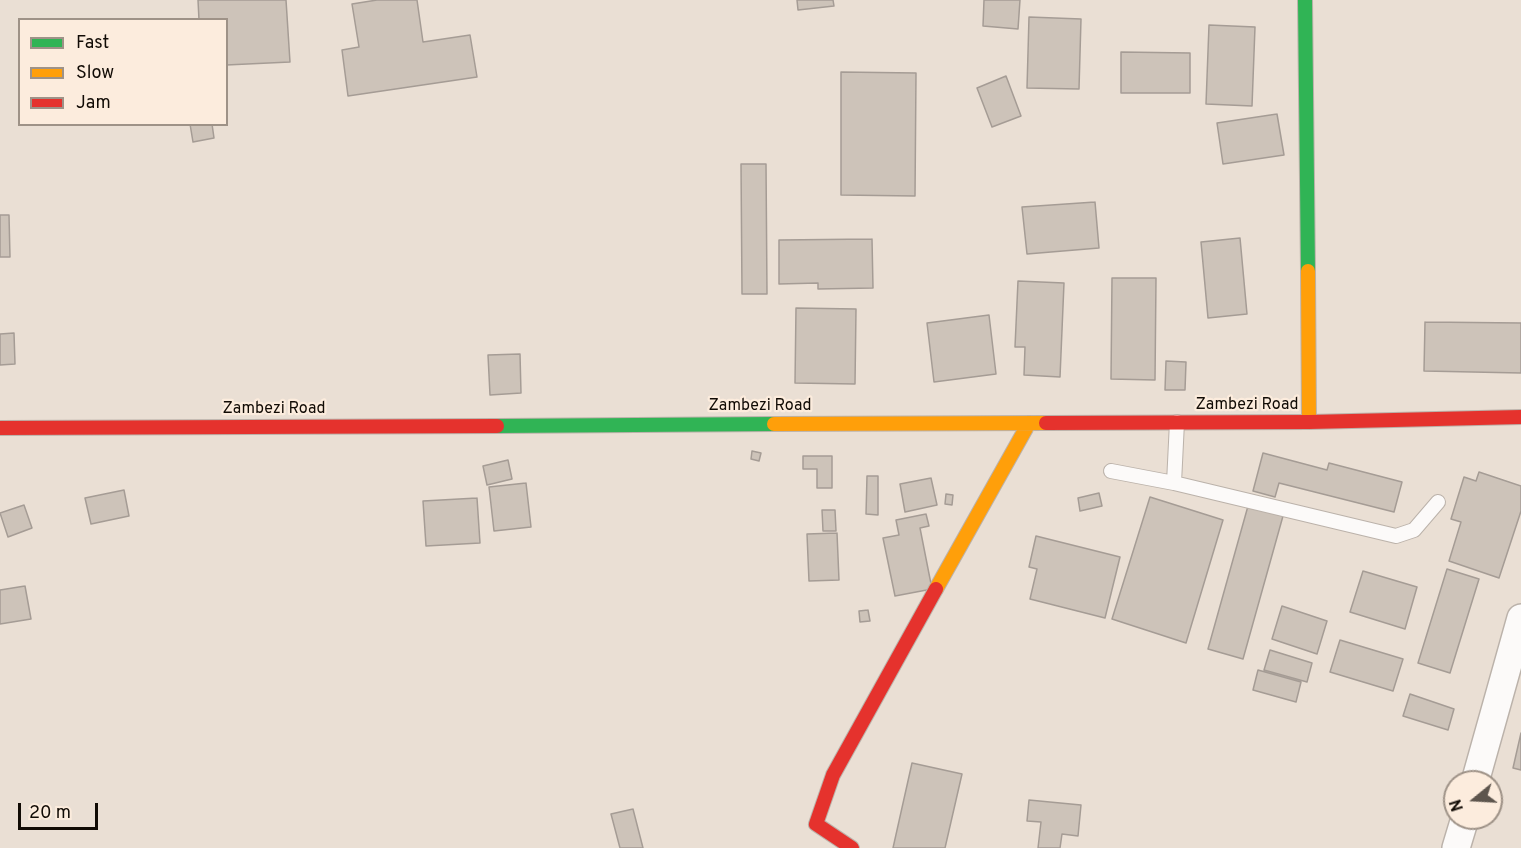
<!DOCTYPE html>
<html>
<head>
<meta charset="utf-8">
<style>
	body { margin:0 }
	#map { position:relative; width:1521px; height:848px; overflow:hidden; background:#eadfd4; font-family:Overpass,sans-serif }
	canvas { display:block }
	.legend { position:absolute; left:18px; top:18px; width:210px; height:108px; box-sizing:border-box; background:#fcecdd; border:2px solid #9e9287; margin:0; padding:8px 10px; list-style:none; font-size:18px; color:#110b05 }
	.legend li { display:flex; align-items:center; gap:12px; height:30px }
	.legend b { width:30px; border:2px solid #9e9287 }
	.north { position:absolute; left:1443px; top:770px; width:60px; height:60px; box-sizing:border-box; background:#fcecdd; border:2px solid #9e9287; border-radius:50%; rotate:252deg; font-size:16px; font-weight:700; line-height:24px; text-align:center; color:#110b05 }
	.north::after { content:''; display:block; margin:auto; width:21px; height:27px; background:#5d554d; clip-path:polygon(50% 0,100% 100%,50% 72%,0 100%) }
	.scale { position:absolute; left:18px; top:803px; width:80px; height:27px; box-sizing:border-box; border:3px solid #110b05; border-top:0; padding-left:8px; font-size:18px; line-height:21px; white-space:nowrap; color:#110b05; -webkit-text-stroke:4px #fcecdd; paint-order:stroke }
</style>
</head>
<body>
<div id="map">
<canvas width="1521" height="848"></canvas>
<ul class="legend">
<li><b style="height:8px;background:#30b455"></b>Fast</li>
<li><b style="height:8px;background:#ff9f0a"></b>Slow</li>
<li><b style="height:8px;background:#e5322d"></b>Jam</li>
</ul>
<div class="north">N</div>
<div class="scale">20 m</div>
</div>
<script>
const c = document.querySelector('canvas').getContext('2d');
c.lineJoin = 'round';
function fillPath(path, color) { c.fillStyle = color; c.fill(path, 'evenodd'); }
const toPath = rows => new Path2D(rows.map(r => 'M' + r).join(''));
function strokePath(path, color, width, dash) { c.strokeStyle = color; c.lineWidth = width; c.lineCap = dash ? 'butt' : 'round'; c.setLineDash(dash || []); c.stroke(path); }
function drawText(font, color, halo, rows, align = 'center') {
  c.font = font + ' Overpass,sans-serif'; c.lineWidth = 4.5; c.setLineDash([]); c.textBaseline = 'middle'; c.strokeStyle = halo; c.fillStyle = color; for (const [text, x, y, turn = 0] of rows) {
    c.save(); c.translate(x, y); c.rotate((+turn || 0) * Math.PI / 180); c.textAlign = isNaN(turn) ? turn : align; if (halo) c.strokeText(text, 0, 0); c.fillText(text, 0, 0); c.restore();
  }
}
const building = toPath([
	[198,0,286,0,290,62,226,65,226,20,199,20,198,0],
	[377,0,417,0,423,42,470,35,477,77,348,96,342,50,359,47,352,4,377,0],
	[797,0,833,0,834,6,798,10,797,0],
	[984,0,1020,0,1018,29,983,26,984,0],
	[1029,17,1081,19,1079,89,1027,88,1029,17],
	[1209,25,1255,27,1252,106,1206,104,1209,25],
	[1121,52,1190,53,1190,93,1121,93,1121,52],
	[841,72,916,73,915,196,841,195,841,72],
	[1006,76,1021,116,992,127,977,88,1006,76],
	[1277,114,1284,155,1223,164,1217,123,1277,114],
	[190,124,212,124,214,138,193,142,190,124],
	[741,164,766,164,767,294,742,294,741,164],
	[1095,202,1099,248,1027,254,1022,207,1095,202],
	[0,215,9,215,10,257,0,257,0,215],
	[1240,238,1247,314,1208,318,1201,242,1240,238],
	[872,239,873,288,818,289,818,283,779,284,779,240,872,239],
	[1112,278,1156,278,1155,380,1111,379,1112,278],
	[1018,281,1064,283,1060,377,1024,375,1025,347,1015,347,1018,281],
	[796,308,856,309,855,384,795,383,796,308],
	[989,315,996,374,934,382,927,323,989,315],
	[1425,322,1521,323,1521,373,1424,371,1425,322],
	[14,333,15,364,0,365,0,334,14,333],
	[520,354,521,393,490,395,488,355,520,354],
	[1166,361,1186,362,1185,390,1165,390,1166,361],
	[752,451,761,453,759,461,751,459,752,451],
	[1263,453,1327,470,1329,463,1402,482,1394,512,1279,483,1275,497,1253,491,1263,453],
	[803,456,832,456,832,488,817,488,817,469,803,469,803,456],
	[508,460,512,479,487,485,483,466,508,460],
	[1479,472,1521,486,1521,511,1499,578,1449,561,1461,522,1451,519,1464,477,1476,481,1479,472],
	[867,476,878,476,878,515,866,514,867,476],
	[931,478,937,505,905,512,900,484,931,478],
	[526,483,531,527,494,531,489,487,526,483],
	[124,490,129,516,91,524,85,498,124,490],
	[1099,493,1102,506,1080,511,1078,498,1099,493],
	[946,494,953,495,952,505,945,504,946,494],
	[1150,497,1223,520,1186,643,1112,619,1150,497],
	[477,498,480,543,426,546,423,501,477,498],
	[24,505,32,528,8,537,0,513,24,505],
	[1248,506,1283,516,1243,659,1208,649,1248,506],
	[822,510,835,510,836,531,823,531,822,510],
	[926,514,929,526,920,528,932,589,895,596,883,538,899,535,896,520,926,514],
	[837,533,839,580,809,581,807,534,837,533],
	[1036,536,1120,557,1105,618,1030,599,1037,569,1029,567,1036,536],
	[1447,569,1479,579,1450,673,1418,663,1447,569],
	[1363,571,1417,587,1405,629,1350,612,1363,571],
	[25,586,31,619,0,624,0,590,25,586],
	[1282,606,1327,621,1317,654,1272,639,1282,606],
	[868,610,870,621,860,622,859,611,868,610],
	[1340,640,1403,659,1393,691,1330,672,1340,640],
	[1270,650,1312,663,1307,682,1264,670,1270,650],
	[1258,670,1301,682,1296,702,1253,690,1258,670],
	[1410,694,1454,709,1448,730,1403,716,1410,694],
	[1521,733,1521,770,1513,768,1521,733],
	[912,763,962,774,945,848,893,848,912,763],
	[1029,800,1081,805,1078,836,1062,834,1060,848,1038,848,1041,822,1027,821,1029,800],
	[633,809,643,848,620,848,611,814,633,809]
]);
const lane = toPath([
	[1111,471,1174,483,1177,422],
	[1174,483,1396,536,1414,530,1438,502]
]);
const street = toPath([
	[1475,782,1521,618],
	[1456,848,1465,818]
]);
const fast = toPath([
	[1305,0,1308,271],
	[497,426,774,424]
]);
const slow = toPath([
	[1308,271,1309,422],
	[774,424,1046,423],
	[936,589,1029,423]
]);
const jam = toPath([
	[1046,423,1309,422,1521,417],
	[0,428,497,426],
	[852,848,816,824,833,775,936,589]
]);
const streetNames = [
	["Zambezi Road",1247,406],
	["Zambezi Road",760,407],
	["Zambezi Road",274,410]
];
fillPath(building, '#cdc3b9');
strokePath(building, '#a59c95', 1.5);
strokePath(lane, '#bbb2aa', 16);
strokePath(street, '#bbb2aa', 30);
strokePath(fast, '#bbb2aa', 16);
strokePath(slow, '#bbb2aa', 16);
strokePath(jam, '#bbb2aa', 16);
strokePath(lane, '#fcfaf9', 14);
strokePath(street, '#fcfaf9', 27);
strokePath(fast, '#30b455', 14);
strokePath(slow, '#ff9f0a', 14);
strokePath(jam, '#e5322d', 14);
drawText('16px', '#110b05', '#fcecdd', streetNames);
</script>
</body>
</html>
